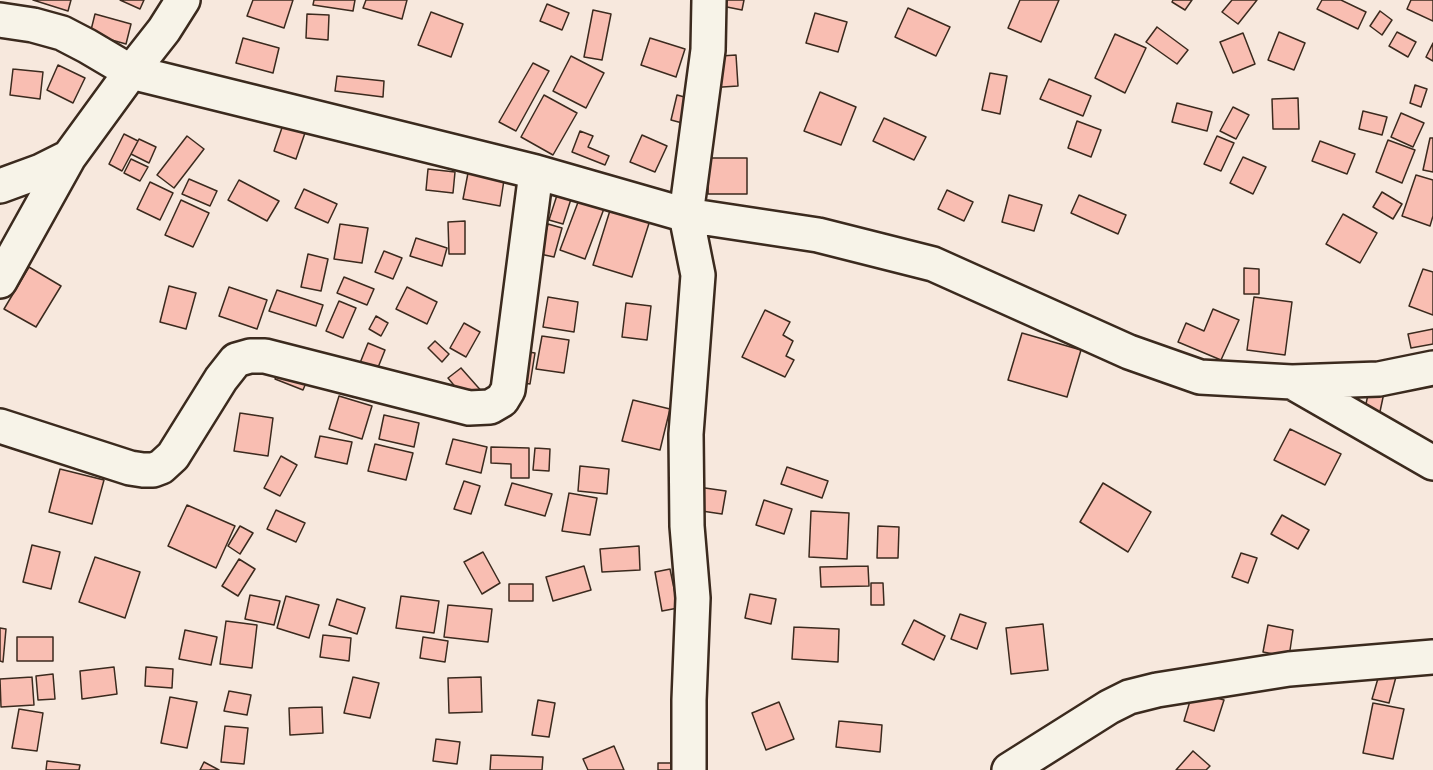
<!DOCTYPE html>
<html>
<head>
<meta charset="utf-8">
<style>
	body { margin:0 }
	canvas { display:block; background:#f7e8dd }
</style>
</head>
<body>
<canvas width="1433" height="770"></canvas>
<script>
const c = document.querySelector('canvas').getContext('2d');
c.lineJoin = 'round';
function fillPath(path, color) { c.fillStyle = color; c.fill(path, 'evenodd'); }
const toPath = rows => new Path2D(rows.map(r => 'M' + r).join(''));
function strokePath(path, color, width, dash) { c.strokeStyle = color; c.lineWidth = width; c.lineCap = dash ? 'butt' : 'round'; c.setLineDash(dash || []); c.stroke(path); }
const building = toPath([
	[33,0,71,0,68,11,33,0],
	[120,0,144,0,140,9,120,0],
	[253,0,293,0,284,28,247,16,253,0],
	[314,0,355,0,353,11,313,5,314,0],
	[366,0,407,0,402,19,363,8,366,0],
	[718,0,744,0,742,10,717,5,718,0],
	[1020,0,1059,0,1041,42,1008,28,1020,0],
	[1173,0,1192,0,1185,10,1172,2,1173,0],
	[1232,0,1257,0,1238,24,1222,12,1232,0],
	[1322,0,1341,0,1366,12,1358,29,1317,9,1322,0],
	[1411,0,1433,0,1433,21,1407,9,1411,0],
	[547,4,569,13,562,30,540,21,547,4],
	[908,8,950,27,936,56,895,37,908,8],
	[593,10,611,14,602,60,584,57,593,10],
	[1380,11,1392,20,1382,35,1370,26,1380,11],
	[431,12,463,24,451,57,418,45,431,12],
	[815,13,847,22,838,52,806,43,815,13],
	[95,14,131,24,126,44,90,34,95,14],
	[307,14,329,15,328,40,306,38,307,14],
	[1157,27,1188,50,1177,64,1146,42,1157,27],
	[1279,32,1305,43,1294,70,1268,60,1279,32],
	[1397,32,1416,42,1408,57,1389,46,1397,32],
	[1243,33,1255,64,1233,73,1220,42,1243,33],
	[1115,34,1146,48,1125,93,1095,78,1115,34],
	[243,38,279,48,273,73,236,63,243,38],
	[650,38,685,49,676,77,641,65,650,38],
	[1433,43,1433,61,1426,57,1433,43],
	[736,55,738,86,707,88,705,57,736,55],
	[571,56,604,73,586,108,553,91,571,56],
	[533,63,549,71,516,131,499,122,533,63],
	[58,65,85,78,73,103,47,90,58,65],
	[13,69,43,72,40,99,10,95,13,69],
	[990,73,1007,76,1000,114,982,110,990,73],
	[337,76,384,81,383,97,335,91,337,76],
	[1049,79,1091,96,1083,116,1040,99,1049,79],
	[1415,85,1427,89,1421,107,1410,103,1415,85],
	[820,92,856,107,841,145,804,131,820,92],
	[544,95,577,113,553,155,521,137,544,95],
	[677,95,692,99,686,124,671,120,677,95],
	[1298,98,1299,129,1273,129,1272,99,1298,98],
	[1177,103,1212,112,1207,131,1172,122,1177,103],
	[1233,107,1249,115,1236,139,1220,131,1233,107],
	[1363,111,1387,117,1382,135,1359,129,1363,111],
	[1401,113,1424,123,1413,147,1391,137,1401,113],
	[884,118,926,137,914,160,873,141,884,118],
	[285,119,307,127,296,159,274,151,285,119],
	[1077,121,1101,130,1091,157,1068,148,1077,121],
	[580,131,593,136,588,147,609,156,605,165,572,152,580,131],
	[124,134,138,141,122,171,109,164,124,134],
	[642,135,667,146,655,172,630,162,642,135],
	[187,136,204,149,174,188,157,175,187,136],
	[1217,136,1234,143,1221,171,1204,164,1217,136],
	[1430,138,1433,138,1433,172,1423,170,1430,138],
	[139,139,156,147,149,163,131,154,139,139],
	[1388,140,1415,150,1402,183,1376,172,1388,140],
	[1320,141,1355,154,1347,174,1312,161,1320,141],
	[1243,157,1266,167,1253,194,1230,183,1243,157],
	[708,158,747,158,747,194,708,194,708,158],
	[131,159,148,167,140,181,124,173,131,159],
	[428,169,455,172,453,193,426,190,428,169],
	[468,173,504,180,500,206,463,199,468,173],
	[1416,175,1433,180,1433,216,1430,226,1402,216,1416,175],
	[189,179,217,191,210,206,182,194,189,179],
	[239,180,279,201,267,221,228,200,239,180],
	[150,182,173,193,160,220,137,209,150,182],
	[304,189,337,204,328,223,295,208,304,189],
	[947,190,973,202,964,221,938,209,947,190],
	[558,192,572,196,563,224,549,220,558,192],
	[1382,192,1402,204,1393,219,1373,207,1382,192],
	[1009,195,1042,205,1034,231,1002,222,1009,195],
	[1079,195,1126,215,1118,234,1071,213,1079,195],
	[580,197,605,206,585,259,560,250,580,197],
	[181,200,209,213,193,247,165,235,181,200],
	[612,204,651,217,632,277,593,265,612,204],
	[1343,214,1377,233,1360,263,1326,244,1343,214],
	[465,221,465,254,449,254,448,222,465,221],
	[340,224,368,228,362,263,334,259,340,224],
	[548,224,562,228,554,257,540,254,548,224],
	[416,238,447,248,442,266,410,256,416,238],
	[384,251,402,258,393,279,375,272,384,251],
	[308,254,328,259,321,291,301,287,308,254],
	[29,267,61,286,36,327,4,309,29,267],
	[1244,268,1259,269,1259,294,1244,294,1244,268],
	[1423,269,1433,272,1433,315,1409,306,1423,269],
	[344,277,374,289,367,305,337,293,344,277],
	[169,286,196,293,186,329,160,322,169,286],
	[229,287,267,300,257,329,219,316,229,287],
	[407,287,437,302,427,324,396,309,407,287],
	[277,290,323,305,316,326,269,311,277,290],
	[548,297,578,302,574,332,543,327,548,297],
	[1254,297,1292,302,1285,355,1247,350,1254,297],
	[339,301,356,308,343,338,326,331,339,301],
	[626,303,651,306,647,340,622,337,626,303],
	[1213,309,1239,320,1221,360,1178,342,1186,323,1204,331,1213,309],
	[765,310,790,322,783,335,793,341,786,356,794,360,785,377,742,357,765,310],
	[376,316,388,323,381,336,369,329,376,316],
	[464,323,480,332,466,357,450,348,464,323],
	[1433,329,1433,344,1411,348,1408,334,1433,329],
	[1022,333,1081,350,1067,397,1008,380,1022,333],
	[542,336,569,340,564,373,536,369,542,336],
	[435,341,449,354,442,362,428,348,435,341],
	[368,343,385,350,375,375,358,368,368,343],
	[516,350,535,353,530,384,511,381,516,350],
	[287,353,314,364,303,390,275,379,287,353],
	[461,368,484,394,470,405,448,378,461,368],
	[1370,385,1385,388,1378,421,1363,418,1370,385],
	[339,396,372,406,362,439,329,429,339,396],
	[633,400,670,409,660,450,622,441,633,400],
	[240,413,273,418,268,456,234,451,240,413],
	[384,415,419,423,414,447,379,439,384,415],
	[1290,429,1341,454,1325,485,1274,460,1290,429],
	[320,436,352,442,347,464,315,457,320,436],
	[453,439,487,447,481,473,446,464,453,439],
	[375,444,413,453,406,480,368,471,375,444],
	[491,447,529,448,529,478,511,478,511,464,491,463,491,447],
	[535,448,550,449,549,471,533,470,535,448],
	[281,456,297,465,280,496,264,488,281,456],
	[580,466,609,469,607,494,578,491,580,466],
	[787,467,828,481,822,498,781,484,787,467],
	[60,469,104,480,92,524,49,512,60,469],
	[464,481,480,486,471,514,454,509,464,481],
	[512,483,552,494,545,516,505,505,512,483],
	[1103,483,1151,512,1128,552,1080,522,1103,483],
	[698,487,726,491,722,514,695,510,698,487],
	[569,493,597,498,590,535,562,531,569,493],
	[764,500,792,509,784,534,756,525,764,500],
	[187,505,235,526,216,568,168,546,187,505],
	[276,510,305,523,296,542,267,529,276,510],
	[811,511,849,513,847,559,809,557,811,511],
	[1282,515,1309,530,1298,549,1271,534,1282,515],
	[240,526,253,533,240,554,228,546,240,526],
	[878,526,899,527,898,558,877,558,878,526],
	[32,545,60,552,51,589,23,582,32,545],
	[639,546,640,570,602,572,600,549,639,546],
	[483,552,500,583,482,594,464,562,483,552],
	[1241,553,1257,558,1248,583,1232,577,1241,553],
	[95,557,140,572,125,618,79,602,95,557],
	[239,559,255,569,238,596,222,586,239,559],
	[584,566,591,590,553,601,546,577,584,566],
	[868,566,869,586,821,587,820,567,868,566],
	[670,569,678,608,662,611,655,572,670,569],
	[871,583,883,583,884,605,871,605,871,583],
	[509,584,533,584,533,601,509,601,509,584],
	[750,594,776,599,771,624,745,618,750,594],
	[250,595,280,601,274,625,245,619,250,595],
	[286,596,319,605,309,638,277,628,286,596],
	[401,596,439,601,434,633,396,628,401,596],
	[337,599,365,608,357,634,329,625,337,599],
	[448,605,492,609,488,642,444,637,448,605],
	[960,614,986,623,977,649,951,639,960,614],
	[914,620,945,636,934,660,902,644,914,620],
	[226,621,257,625,252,668,220,664,226,621],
	[1043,624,1048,670,1011,674,1006,628,1043,624],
	[1268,625,1293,630,1289,657,1263,652,1268,625],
	[794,627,839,629,838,662,792,659,794,627],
	[0,628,6,629,3,662,0,661,0,628],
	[185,630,217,637,211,665,179,659,185,630],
	[323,635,351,638,349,661,320,657,323,635],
	[17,637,53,637,53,661,17,661,17,637],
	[423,637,448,641,445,662,420,658,423,637],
	[114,667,117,694,82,699,80,671,114,667],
	[146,667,173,669,172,688,145,686,146,667],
	[1381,668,1397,673,1389,703,1372,699,1381,668],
	[53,674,55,699,38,700,36,676,53,674],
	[32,677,34,705,1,707,0,679,32,677],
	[353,677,379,683,370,718,344,713,353,677],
	[481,677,482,712,449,713,448,678,481,677],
	[229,691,251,695,247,715,224,711,229,691],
	[1193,691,1224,700,1214,731,1184,721,1193,691],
	[170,697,197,702,187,748,161,743,170,697],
	[538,700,555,703,549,737,532,735,538,700],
	[779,702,794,739,766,750,752,713,779,702],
	[1373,703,1404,709,1393,759,1363,753,1373,703],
	[322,707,323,733,290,735,289,708,322,707],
	[19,709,43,713,37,751,12,748,19,709],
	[839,721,882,725,880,752,836,747,839,721],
	[225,726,248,728,244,764,221,762,225,726],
	[436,739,460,742,457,764,433,761,436,739],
	[614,746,624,770,588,770,583,759,614,746],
	[1193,751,1210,766,1206,770,1176,770,1193,751],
	[491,755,543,757,542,770,490,770,491,755],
	[47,761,80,765,79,770,46,770,47,761],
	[204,762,219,770,200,770,204,762],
	[658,763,673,763,673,770,658,770,658,763]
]);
const minor = toPath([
	[0,20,33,25,62,33,87,46,131,72,536,172,686,215,818,235,933,264,1129,352,1200,377,1292,382,1379,379,1433,368],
	[0,186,41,171,69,157],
	[0,281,69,157,131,72,164,30,183,0],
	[1292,382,1433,463],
	[0,426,130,468,143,470,153,470,161,467,173,456,221,379,236,360,250,356,265,356,469,408,490,407,502,400,508,390,536,172],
	[689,770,689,700,693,598,687,526,686,434,698,275,686,215,708,50,709,0],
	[1009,770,1109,707,1129,697,1157,690,1289,669,1433,657]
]);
fillPath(building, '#f9beb2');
strokePath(building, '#3b2a1e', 1.5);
strokePath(minor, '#3b2a1e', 38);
strokePath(minor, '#f7f3e8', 33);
</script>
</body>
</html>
